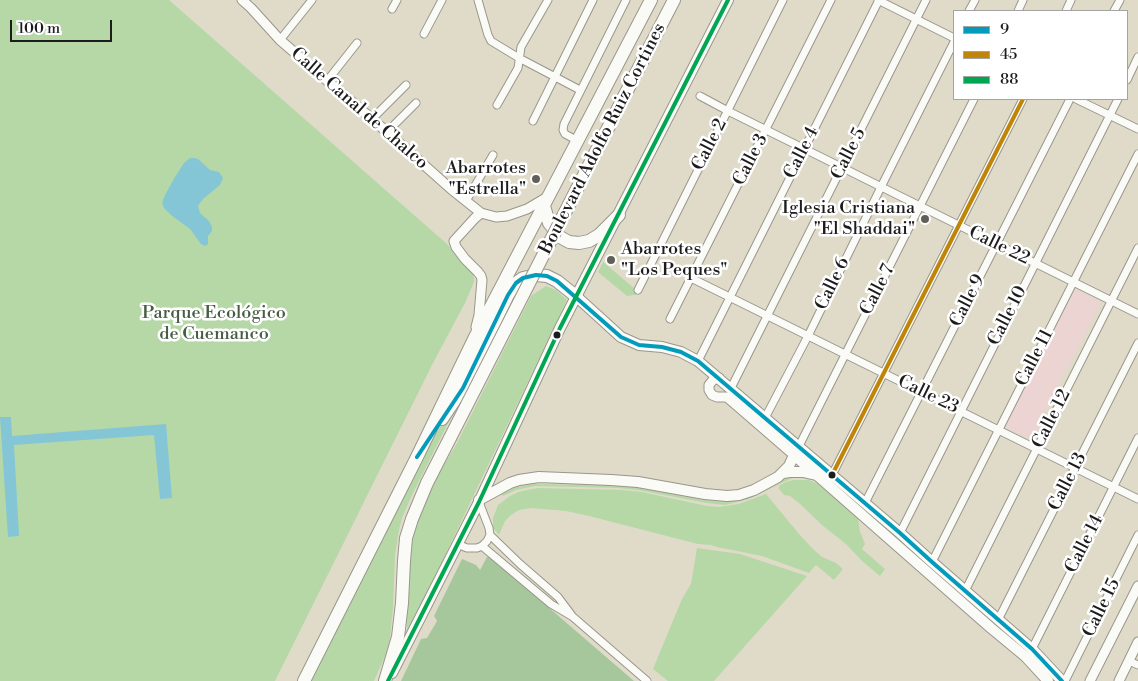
<!DOCTYPE html>
<html>
<head>
<meta charset="utf-8">
<style>
	body { margin:0 }
	#map { position:relative; width:1138px; height:681px; overflow:hidden; background:#dfdbc8; font-family:"Libre Bodoni",serif }
	canvas { display:block }
	.legend { position:absolute; left:953px; top:10px; width:175px; height:90px; box-sizing:border-box; background:#fff; border:1px solid #a4a4a4; margin:0; padding:6px 9px; list-style:none; font-size:15px; color:#1c1c1c }
	.legend li { display:flex; align-items:center; gap:10px; height:25px }
	.legend b { width:25px; border:1px solid #a4a4a4 }
	.scale { position:absolute; left:10px; top:20px; width:102px; height:22px; box-sizing:border-box; border:2px solid #1c1c1c; border-top:0; padding-left:6px; font-size:15px; line-height:18px; white-space:nowrap; color:#1c1c1c; -webkit-text-stroke:4px #fff; paint-order:stroke }
</style>
</head>
<body>
<div id="map">
<canvas width="1138" height="681"></canvas>
<ul class="legend">
<li><b style="height:6px;background:#039bbc"></b>9</li>
<li><b style="height:6px;background:#c08407"></b>45</li>
<li><b style="height:6px;background:#00a651"></b>88</li>
</ul>
<div class="scale">100 m</div>
</div>
<script>
const c = document.querySelector('canvas').getContext('2d');
c.lineJoin = 'round';
function fillPath(path, color) { c.fillStyle = color; c.fill(path, 'evenodd'); }
const toPath = rows => new Path2D(rows.map(r => 'M' + r).join(''));
function strokePath(path, color, width, dash) { c.strokeStyle = color; c.lineWidth = width; c.lineCap = dash ? 'butt' : 'round'; c.setLineDash(dash || []); c.stroke(path); }
function drawText(font, color, halo, rows, align = 'center') {
  c.font = font + ' "Libre Bodoni",serif'; c.lineWidth = 5; c.setLineDash([]); c.textBaseline = 'middle'; c.strokeStyle = halo; c.fillStyle = color; for (const [text, x, y, turn = 0] of rows) {
    c.save(); c.translate(x, y); c.rotate((+turn || 0) * Math.PI / 180); c.textAlign = isNaN(turn) ? turn : align; if (halo) c.strokeText(text, 0, 0); c.fillText(text, 0, 0); c.restore();
  }
}
const built = toPath([
	[1074,289,1101,302,1069,366,1067,366,1053,394,1055,395,1032,440,1005,427]
]);
const green = toPath([
	[0,0,169,0,447,244,472,272,474,278,474,282,465,303,433,363,275,681,0,681],
	[603,262,641,294,627,296,598,272],
	[546,286,556,290,567,300,407,635,406,578,413,527,430,488,457,443,531,296],
	[458,403,412,495,402,518,399,530,395,555,393,607,390,638,386,654,374,681,309,681,431,439],
	[794,476,802,476,805,478,796,477,790,479,749,499,725,505,707,503,638,490,618,488,535,486,516,490,503,496,501,494,513,488,532,484,621,485,652,489,699,499,715,501,731,501,739,500,755,494,784,479],
	[793,480,809,480,818,484,858,518,860,532,865,544,862,549,885,569,880,576,861,560,846,544,822,525,799,503,790,496,784,495,779,489,779,486,786,482],
	[538,488,623,490,642,492,707,506,719,507,739,504,766,494,799,534,813,549,822,557,836,563,843,569,834,580,816,565,809,573,762,556,717,547,711,545,698,544,589,516,566,511,531,508,519,510,511,515,505,521,499,535,493,528,493,518,498,505,510,496,518,492,527,490],
	[697,548,740,554,807,576,714,681,668,681,653,669,682,599,691,584]
]);
const forest = toPath([
	[487,557,490,557,634,681,401,681,421,639,427,638,437,621,434,616,462,559,476,565,480,570]
]);
const water = toPath([
	[190,158,195,158,198,159,210,170,219,172,223,178,220,185,203,199,198,206,200,213,209,221,212,227,212,231,208,236,208,244,205,246,201,244,190,229,171,215,164,208,162,203,165,195,175,177,184,163],
	[0,417,11,417,12,436,166,424,172,498,160,499,154,435,14,445,19,536,8,537]
]);
const minor = toPath([
	[478,0,488,35,491,41,519,58,580,90],
	[878,0,954,38],
	[392,9,397,0],
	[969,11,975,0],
	[1018,11,1023,0],
	[1066,11,1071,0],
	[1114,11,1120,0],
	[424,34,442,0],
	[280,40,312,0],
	[1127,80,1138,57],
	[327,81,357,43],
	[700,96,728,111,1138,314],
	[1076,99,1138,129],
	[497,105,518,68,521,47,548,0],
	[372,119,406,85],
	[533,121,593,0],
	[387,132,416,103],
	[578,141,565,134,563,130,564,124,626,0],
	[466,201,493,155],
	[691,278,1138,499],
	[638,290,783,0],
	[670,319,831,0],
	[698,361,879,0],
	[731,388,926,0],
	[765,418,808,336,881,187,954,42],
	[797,450,974,99],
	[832,475,1023,99],
	[865,503,1070,99],
	[900,533,1118,99],
	[457,544,467,548,477,548,482,546,487,541,490,535,489,528,479,502],
	[482,546,551,604,573,617,558,597,520,564,490,535],
	[932,562,1138,154],
	[965,591,1138,248],
	[573,617,647,681],
	[998,620,1138,343],
	[1032,649,1138,438],
	[1129,661,1138,665],
	[1065,681,1138,535]
]);
const tertiary = toPath([
	[242,0,251,8,280,40,387,132,451,189,481,213,496,217,507,216,527,209,549,196],
	[476,327,479,315,482,280,481,276,478,272,465,259,456,247,454,241,475,218,481,213],
	[719,378,713,380,709,385,709,390,712,395,717,397,727,397,794,455],
	[1090,681,1138,586],
	[1119,681,1138,642]
]);
const secondary = toPath([
	[577,297,621,337,639,345,662,347,681,352,698,361,900,533,932,562,1032,649,1062,681],
	[783,473,790,472,803,472,816,475],
	[479,500,510,483,519,480,539,477,611,480,638,482,705,494,727,496,739,495,754,490,778,477,789,466,794,455,991,628,1026,657,1048,681],
	[392,673,479,502,560,328,728,0]
]);
const trunk = toPath([
	[631,83,674,0],
	[544,206,549,223,560,237,569,242,579,243,589,241,599,235,619,215],
	[442,419,463,388,508,295,516,283,523,278,536,275,547,276,557,281,577,297],
	[304,681,417,457,474,339,651,0],
	[385,681,398,637,402,603,404,561,406,538,412,519,427,483,450,438]
]);
const trunkBridge = toPath([
	[450,438,631,83]
]);
const bus1 = toPath([
	[417,457,463,388,508,295,516,283,523,278,536,275,547,276,557,281,621,337,639,345,662,347,681,352,698,361,900,533,932,562,1032,649,1062,681]
]);
const bus2 = toPath([
	[832,475,1023,99]
]);
const bus3 = toPath([
	[388,681,479,502,560,328,728,0]
]);
const markers = [
	[536,179,5,"#605f58"],
	[925,219,5,"#605f58"],
	[611,260,5,"#605f58"],
	[557,335,4.5,"#1c1c1c"],
	[832,475,4.5,"#1c1c1c"]
];
const streetNames = [
	["Calle Canal de Chalco",359,109,41],
	["Boulevard Adolfo Ruiz Cortines",603,139,-63],
	["Calle 2",710,145,-63],
	["Calle 4",802,153,-63],
	["Calle 5",849,154,-63],
	["Calle 3",751,160,-63],
	["Calle 22",999,246,26],
	["Calle 6",833,284,-64],
	["Calle 7",878,290,-63],
	["Calle 9",968,301,-63],
	["Calle 10",1008,316,-63],
	["Calle 11",1035,358,-63],
	["Calle 23",928,395,26],
	["Calle 12",1052,419,-63],
	["Calle 13",1068,482,-63],
	["Calle 14",1085,544,-63],
	["Calle 15",1102,608,-64]
];
const poiNames = [
	["Abarrotes",526,169],
	["\"Estrella\"",526,190],
	["Iglesia Cristiana",915,209],
	["\"El Shaddai\"",915,230],
	["Abarrotes",621,250,"left"],
	["\"Los Peques\"",621,271,"left"]
];
const parkNames = [
	["Parque Ecológico",214,314],
	["de Cuemanco",214,335]
];
fillPath(built, '#ebd4d2');
fillPath(green, '#b6d8a7');
fillPath(forest, '#a6c79c');
fillPath(water, '#85c6d6');
strokePath(minor, '#99968c', 9);
strokePath(tertiary, '#99968c', 11);
strokePath(secondary, '#99968c', 12);
strokePath(trunk, '#99968c', 14);
strokePath(minor, '#fafaf7', 7);
strokePath(tertiary, '#fafaf7', 9);
strokePath(secondary, '#fafaf7', 10);
strokePath(trunk, '#fafaf7', 12);
strokePath(trunkBridge, '#99968c', 14, []);
strokePath(trunkBridge, '#fafaf7', 12);
strokePath(bus1, '#039bbc', 4);
strokePath(bus2, '#c08407', 4);
strokePath(bus3, '#00a651', 4);
for (const [x, y, r, color] of markers) { const dot = new Path2D(); dot.arc(x, y, r, 0, 2 * Math.PI); c.fillStyle = color; c.fill(dot); strokePath(dot, '#fff', 2); }
drawText('18px', '#1c1c1c', '#fff', streetNames);
drawText('18px', '#1c1c1c', '#fff', poiNames, 'right');
drawText('18px', '#465d43', '#fff', parkNames);
</script>
</body>
</html>
